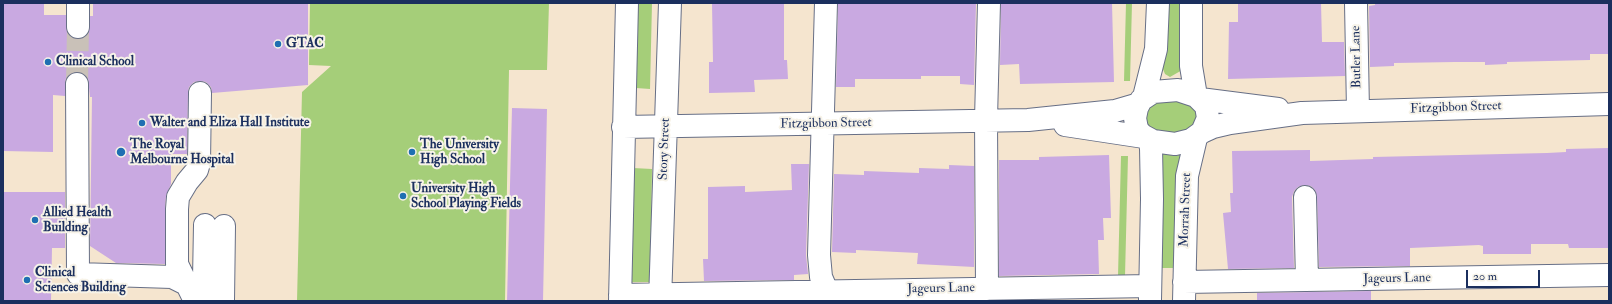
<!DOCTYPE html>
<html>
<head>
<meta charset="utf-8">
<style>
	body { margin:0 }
	#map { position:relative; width:1612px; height:304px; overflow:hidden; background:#f5e5cf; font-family:"IM FELL Double Pica",serif }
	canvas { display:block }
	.frame { position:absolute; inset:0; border:4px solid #1b2f5e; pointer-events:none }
	.scale { position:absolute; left:1466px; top:270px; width:74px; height:18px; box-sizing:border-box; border:2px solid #1b2f5e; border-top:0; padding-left:5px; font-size:12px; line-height:14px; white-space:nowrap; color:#1b2f5e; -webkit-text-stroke:3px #f7f3e8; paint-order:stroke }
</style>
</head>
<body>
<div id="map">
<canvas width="1612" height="304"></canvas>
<div class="frame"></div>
<div class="scale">20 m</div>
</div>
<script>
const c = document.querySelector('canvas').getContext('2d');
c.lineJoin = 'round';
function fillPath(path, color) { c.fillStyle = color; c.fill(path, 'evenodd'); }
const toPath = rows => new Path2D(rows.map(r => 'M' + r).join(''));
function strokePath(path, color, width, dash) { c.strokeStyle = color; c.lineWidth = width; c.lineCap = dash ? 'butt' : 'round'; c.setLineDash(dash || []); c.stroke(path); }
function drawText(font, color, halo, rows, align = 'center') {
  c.font = font + ' "IM FELL Double Pica",serif'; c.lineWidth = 4; c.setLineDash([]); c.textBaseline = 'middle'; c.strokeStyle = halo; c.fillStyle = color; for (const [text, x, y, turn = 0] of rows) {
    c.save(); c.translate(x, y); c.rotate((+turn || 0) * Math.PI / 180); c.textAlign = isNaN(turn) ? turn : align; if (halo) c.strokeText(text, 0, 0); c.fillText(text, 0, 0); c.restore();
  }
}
const green = toPath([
	[310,3,549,3,547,70,509,70,505,301,297,301,302,92,331,66,309,65],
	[638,3,652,3,650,89,636,88],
	[1126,3,1132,3,1130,81,1124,81],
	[1164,3,1186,3,1184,69,1170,77,1165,74,1162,67],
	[1159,100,1188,100,1201,116,1188,133,1164,135,1145,126,1144,108],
	[1160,153,1176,156,1181,154,1179,268,1158,268],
	[1121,156,1128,156,1125,276,1118,276],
	[633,168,652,169,650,282,632,282]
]);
const building = toPath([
	[3,3,44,3,44,15,66,15,67,33,71,38,78,39,84,38,89,33,90,16,93,16,93,3,308,3,308,85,212,93,211,87,206,82,200,81,194,82,189,87,188,93,187,154,171,154,171,184,166,196,165,208,165,264,116,263,90,246,92,97,90,97,88,78,84,73,77,72,70,73,66,78,65,84,65,96,53,95,53,152,3,151],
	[712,3,784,3,784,60,787,60,788,79,754,80,755,92,709,93,709,62,713,62],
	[838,3,976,3,974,85,960,84,960,76,921,76,921,79,855,79,855,87,836,87],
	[1001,3,1112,3,1114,82,1020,84,1019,64,1000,65],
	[1238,3,1321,3,1322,42,1344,42,1345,76,1228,79,1229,22,1238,22],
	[1375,3,1609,3,1609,54,1590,54,1590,60,1507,62,1507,64,1485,65,1485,62,1455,62,1394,63,1394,66,1370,67,1369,6,1375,5],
	[512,108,547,109,543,301,507,301],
	[1609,148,1609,248,1569,248,1568,244,1531,244,1531,254,1483,254,1483,246,1479,245,1410,248,1410,266,1319,267,1317,196,1315,190,1311,186,1304,185,1298,187,1294,191,1292,197,1294,268,1228,269,1223,213,1231,212,1230,193,1233,193,1232,151,1310,150,1310,161,1373,159,1373,157,1547,153,1566,152,1566,149],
	[1109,155,1111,218,1103,218,1104,240,1098,240,1099,274,999,276,999,160,1039,160,1039,157],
	[791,164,809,164,806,255,808,274,794,275,794,280,704,281,703,259,708,259,708,187,745,186,745,192,792,190],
	[949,165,974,166,974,267,917,264,918,253,856,250,856,253,832,252,834,174,864,175,864,171,919,173,919,168,949,169],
	[3,192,65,192,65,248,52,248,51,301,3,301],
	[1371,291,1371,301,1257,301,1257,293]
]);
const minorTunnel = toPath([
	[77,84,78,27]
]);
const minor = toPath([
	[826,3,819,255,821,277,827,291],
	[1191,3,1191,66,1196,96],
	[1356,3,1358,111],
	[78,27,78,3],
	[77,84,78,274,172,277,186,284],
	[1178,90,1196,96,1206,106,1208,118,1202,132,1191,140,1175,144,1153,141,1142,135,1137,129,1135,118,1137,108,1141,100,1153,92,1178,90],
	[1144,97,1156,49,1158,3],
	[1200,99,1278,109],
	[1065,125,1144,137],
	[623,127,1028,120,1115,111,1139,104],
	[1202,132,1213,127,1230,123,1302,113,1609,104],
	[1149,139,1151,148,1152,199,1150,300],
	[1305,197,1307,280],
	[1184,282,1609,275],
	[987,289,986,119,989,3],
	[620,295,1150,286],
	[195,301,177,264,177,209,178,197,187,182,197,170,199,163,200,93],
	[201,301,204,279,205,225],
	[223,301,224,226],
	[620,301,627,3],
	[660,301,670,3],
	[1184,301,1187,176,1196,138]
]);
const markers = [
	[278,44,4,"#1f6fb2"],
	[48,62,4,"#1f6fb2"],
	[142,123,4,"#1f6fb2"],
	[121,152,5,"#1f6fb2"],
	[412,152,4,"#1f6fb2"],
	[403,196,4,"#1f6fb2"],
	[35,220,4,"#1f6fb2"],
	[27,280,4,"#1f6fb2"]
];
const poiNames = [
	["GTAC",286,44],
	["Clinical School",56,62],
	["Walter and Eliza Hall Institute",150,123],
	["The Royal",130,145],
	["Melbourne Hospital",130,160],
	["The University",420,145],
	["High School",420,160],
	["University High",411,189],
	["School Playing Fields",411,204],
	["Allied Health",43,213],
	["Building",43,228],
	["Clinical",35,273],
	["Sciences Building",35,288]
];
const streetNames = [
	["Butler Lane",1357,57,-91],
	["Fitzgibbon Street",1456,108,-2],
	["Fitzgibbon Street",826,124,-1],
	["Story Street",665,149,-88],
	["Morrah Street",1186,210,-88],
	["Jageurs Lane",1397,279,-1],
	["Jageurs Lane",941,289,-1]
];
fillPath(green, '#a5ce79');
fillPath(building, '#c9a9e1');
strokePath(minorTunnel, '#c9c1b8', 22, [22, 11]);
strokePath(minor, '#676f86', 24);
strokePath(minor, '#fff', 22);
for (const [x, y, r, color] of markers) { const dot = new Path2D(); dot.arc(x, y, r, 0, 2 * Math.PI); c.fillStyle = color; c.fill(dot); strokePath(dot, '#f7f3e8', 1.5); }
drawText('bold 13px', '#1b2f5e', '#f7f3e8', poiNames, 'left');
drawText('13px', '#1b2f5e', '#f7f3e8', streetNames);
</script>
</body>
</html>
